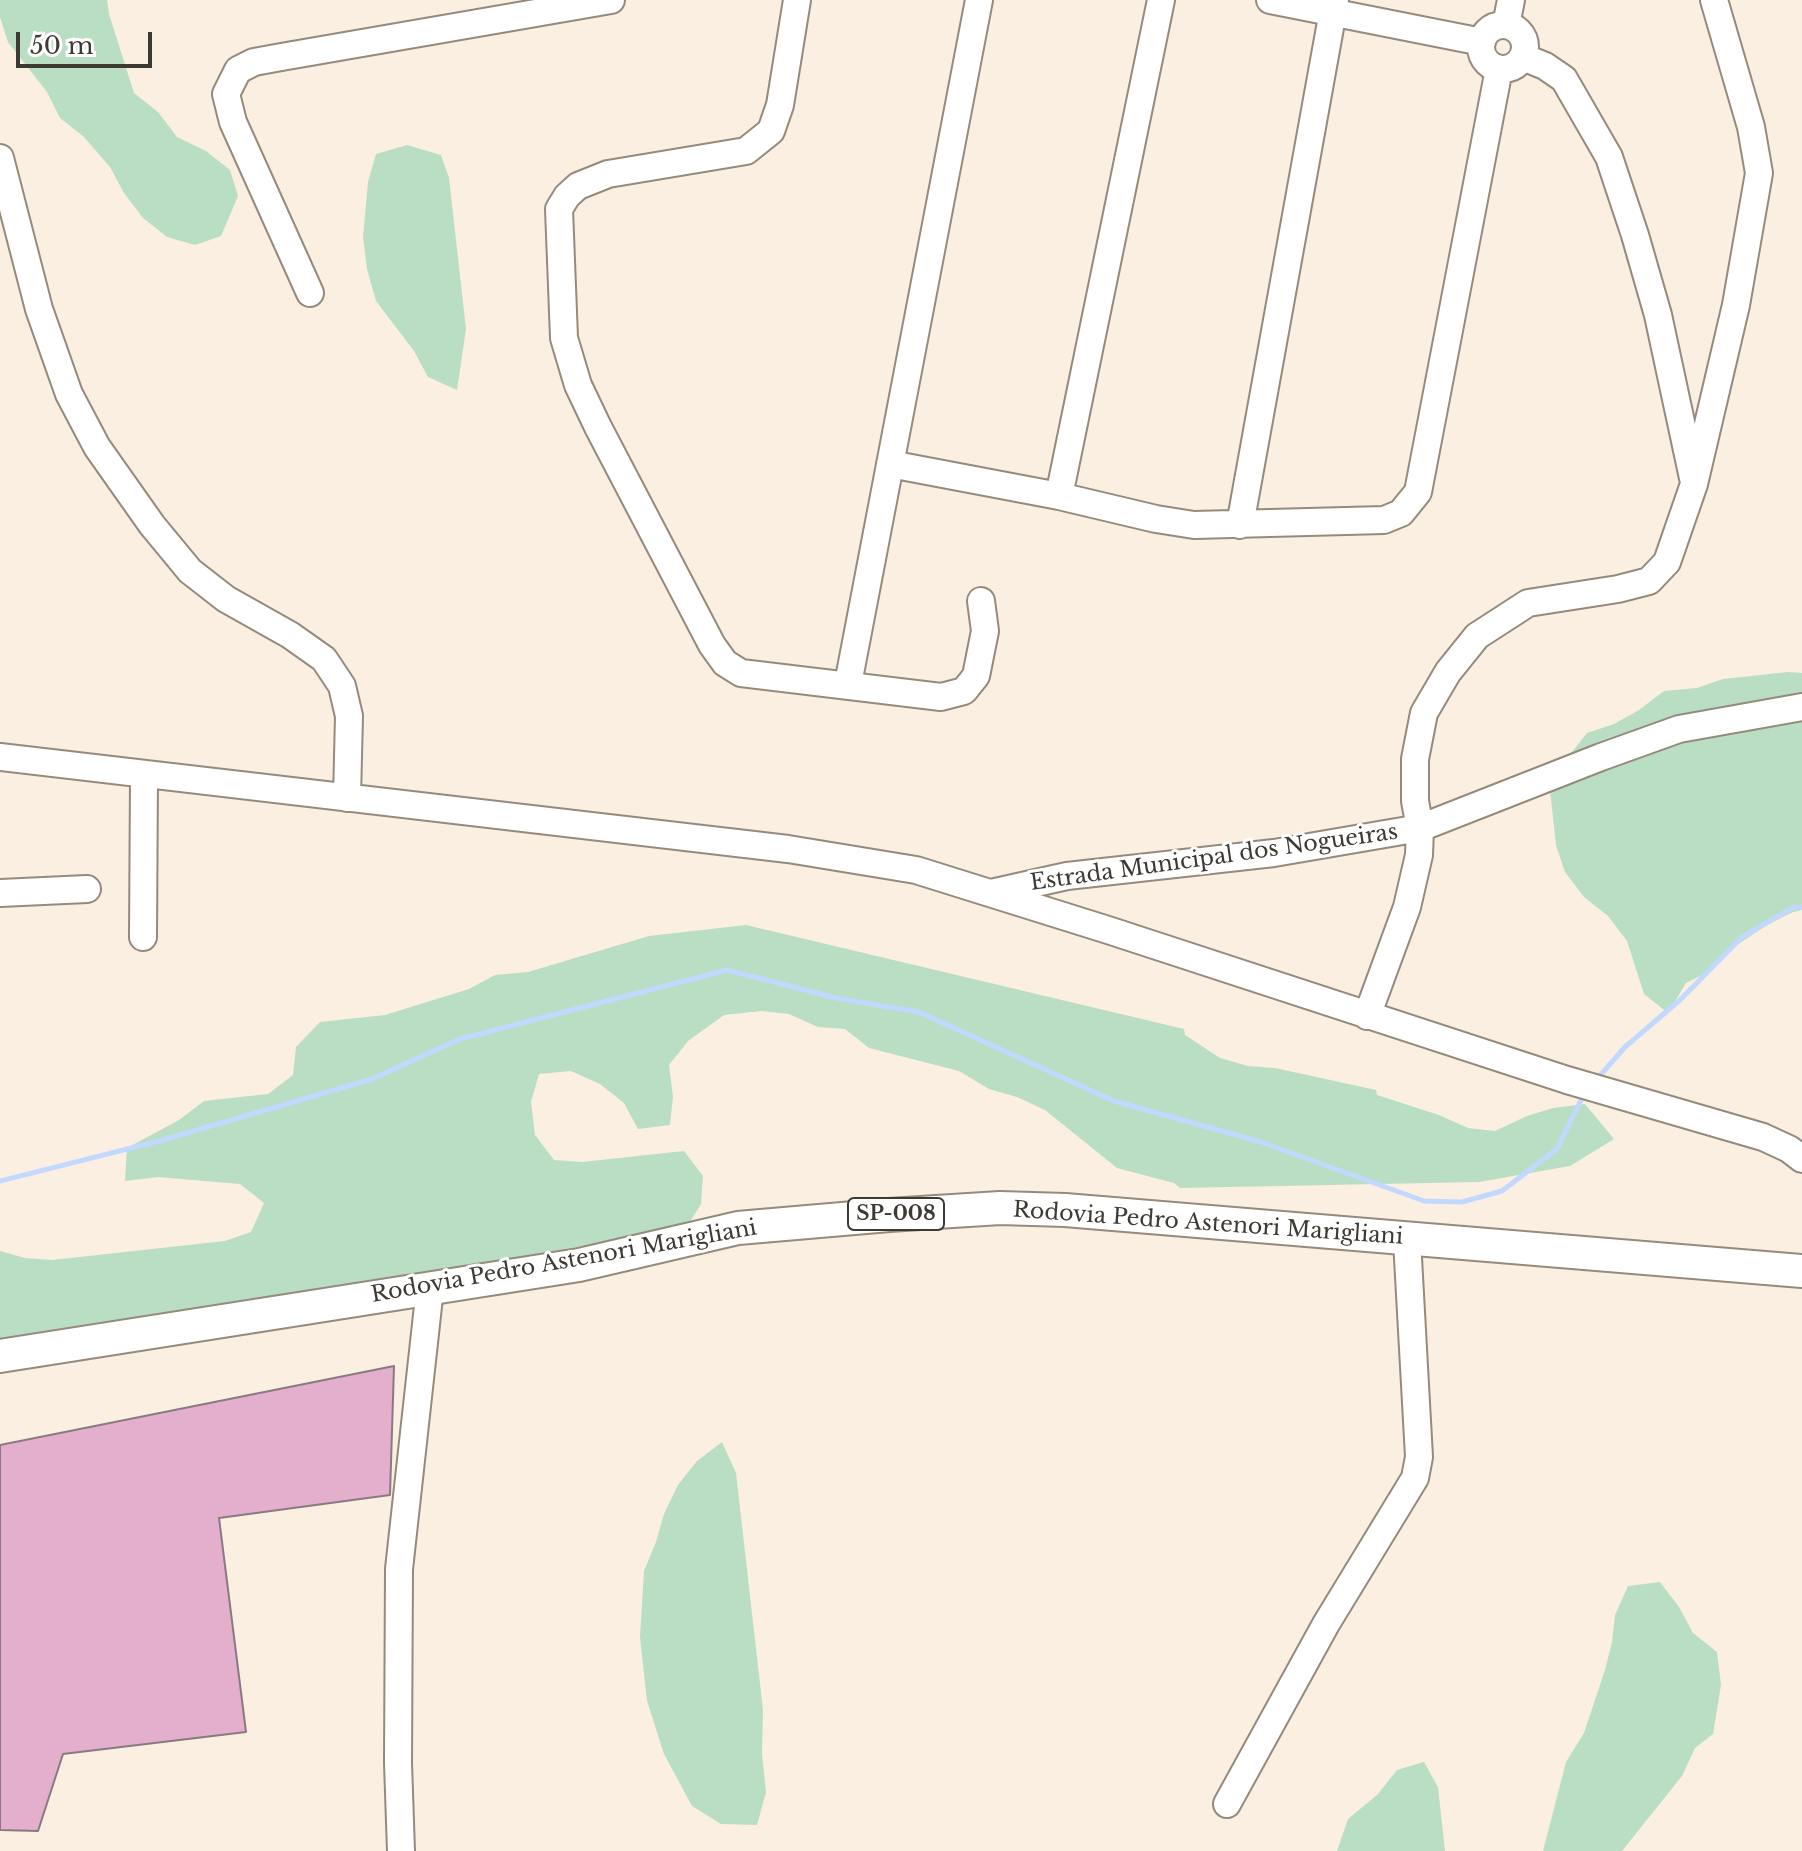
<!DOCTYPE html>
<html>
<head>
<meta charset="utf-8">
<style>
	body { margin:0 }
	#map { position:relative; width:1802px; height:1851px; overflow:hidden; background:#faefe1; font-family:"Libre Baskerville",serif }
	canvas { display:block }
	.scale { position:absolute; left:16px; top:32px; width:136px; height:36px; box-sizing:border-box; border:4px solid #3d3933; border-top:0; padding-left:10px; font-size:24px; line-height:28px; white-space:nowrap; color:#3d3933; -webkit-text-stroke:6px #fefefe; paint-order:stroke }
</style>
</head>
<body>
<div id="map">
<canvas width="1802" height="1851"></canvas>
<div class="scale">50 m</div>
</div>
<script>
const context = document.querySelector('canvas').getContext('2d');
context.lineJoin = 'round';
function paint(path, color) {
  context.fillStyle = color;
  context.fill(path, 'evenodd');
}
function toPath(rows) {
  const path = new Path2D();
  for (const r of rows) {
    if (r.length === 3) {
      path.moveTo(r[0] + r[2], r[1]);
      path.arc(r[0], r[1], r[2], 0, 2 * Math.PI);
      continue;
    }
    path.moveTo(r[0], r[1]);
    for (let i = 2; i < r.length; i += 2) path.lineTo(r[i], r[i + 1]);
  }
  return path;
}
function stroke(path, color, width, dash) {
  context.strokeStyle = color;
  context.lineWidth = width;
  context.lineCap = dash ? 'butt' : 'round';
  context.setLineDash(dash || []);
  context.stroke(path);
}
function write(font, color, halo, rows, align = 'center') {
  context.font = font + ' "Libre Baskerville",serif';
  context.lineWidth = 6;
  context.setLineDash([]);
  context.textBaseline = 'middle';
  context.strokeStyle = halo;
  context.fillStyle = color;
  for (const [text, x, y, turn = 0] of rows) {
    context.save();
    context.translate(x, y);
    context.rotate((+turn || 0) * Math.PI / 180);
    context.textAlign = isNaN(turn) ? turn : align;
    if (halo) context.strokeText(text, 0, 0);
    context.fillText(text, 0, 0);
    context.restore();
  }
}
const green = toPath([
	[0,0,107,0,109,14,134,93,158,112,177,137,206,151,230,170,238,196,221,236,195,245,167,237,143,218,124,193,110,167,84,137,60,118,47,92,8,42,0,17],
	[407,145,441,155,449,178,466,329,457,390,428,377,414,351,376,301,367,269,363,237,368,182,376,154],
	[1788,672,1802,673,1802,910,1793,912,1767,925,1737,945,1712,970,1686,983,1668,1013,1644,994,1627,941,1608,916,1584,897,1565,872,1556,845,1549,781,1587,733,1614,724,1639,710,1664,691,1697,688,1723,679],
	[746,925,1184,1029,1185,1035,1220,1058,1248,1066,1275,1068,1376,1090,1377,1095,1439,1115,1468,1128,1495,1131,1527,1116,1553,1108,1585,1104,1614,1139,1570,1166,1479,1182,1180,1188,1174,1183,1117,1168,1045,1110,1017,1097,989,1089,959,1071,869,1048,845,1029,818,1027,789,1014,761,1011,724,1015,688,1041,669,1065,673,1097,670,1125,638,1129,624,1103,600,1084,571,1071,539,1074,531,1102,535,1135,554,1160,582,1162,684,1151,703,1176,701,1204,683,1233,612,1241,0,1346,0,1251,25,1258,52,1260,225,1241,251,1232,264,1203,240,1184,158,1177,125,1181,127,1148,179,1120,204,1101,268,1094,293,1075,296,1047,320,1022,385,1015,469,989,495,975,528,972,649,936],
	[722,1442,736,1473,763,1710,762,1754,766,1792,757,1825,721,1824,692,1806,664,1754,647,1701,640,1637,644,1571,656,1542,664,1514,678,1485,697,1461],
	[1660,1582,1679,1607,1693,1633,1717,1652,1721,1685,1713,1734,1695,1748,1682,1776,1622,1851,1543,1851,1566,1762,1584,1733,1605,1670,1612,1642,1615,1615,1628,1586],
	[1424,1762,1438,1787,1445,1851,1337,1851,1348,1819,1378,1794,1397,1770]
]);
const stream = toPath([
	[1597,1079,1625,1047,1680,1000,1742,937,1794,907,1802,907],
	[0,1181,163,1140,372,1079,460,1039,727,970,836,998,919,1012,1114,1101,1261,1142,1424,1201,1462,1202,1502,1191,1557,1149,1585,1092]
]);
const building = toPath([
	[394,1366,390,1495,219,1518,246,1732,63,1754,38,1831,0,1830,0,1445,394,1366]
]);
const minor = toPath([
	[797,0,780,105,771,131,746,151,608,174,578,186,567,196,559,209,564,338,578,385,598,427,712,645,725,663,741,673,941,697,964,691,976,676,985,631,981,601],
	[1270,0,1482,42],
	[1506,25,1511,0],
	[1503,47,22],
	[1523,57,1545,66,1564,79,1609,157,1635,235,1658,315,1693,478],
	[0,158,39,309,69,394,97,447,152,525,190,571,226,599,290,635,324,659,342,686,349,716,347,798],
	[310,293,233,122,226,94,238,70,254,62,287,56,611,0],
	[890,464,1059,496,1156,519,1194,525,1384,520,1401,513,1418,492,1499,69],
	[1059,496,1161,0],
	[1240,525,1335,0],
	[848,684,979,0],
	[0,757,788,849,916,870,1108,930,1567,1080,1763,1137,1789,1149,1802,1159],
	[0,893,87,889],
	[991,893,1067,876,1274,853,1420,828,1601,757,1679,729,1802,707],
	[143,937,144,776],
	[1367,1016,1407,907,1419,855,1420,828,1415,801,1415,759,1424,713,1448,672,1477,636,1528,603,1618,589,1649,581,1667,562,1694,484,1736,305,1759,173,1751,127,1714,0],
	[1227,1804,1326,1624,1415,1478,1419,1457,1407,1240],
	[401,1851,398,1763,399,1569,430,1288]
]);
const major = toPath([
	[0,1356,579,1265,738,1228,889,1215,1000,1208,1065,1210,1802,1271]
]);
const shields = [
	[896,1214,96]
];
const shieldNames = [
	["SP-008",896,1214]
];
const streetNames = [
	["Estrada Municipal dos Nogueiras",1214,858,-8],
	["Rodovia Pedro Astenori Marigliani",1208,1224,4],
	["Rodovia Pedro Astenori Marigliani",564,1262,-10]
];
paint(green, '#badec3');
stroke(stream, '#c3d8fe', 5);
paint(building, '#e4afcd');
stroke(building, '#897a82', 2);
stroke(minor, '#948a7d', 30);
stroke(major, '#948a7d', 36);
stroke(minor, '#fff', 26);
stroke(major, '#fff', 32);
for (const [x, y, w] of shields) {
  const box = new Path2D();
  box.roundRect(x - w / 2, y - 16, w, 32, 6);
  context.fillStyle = '#fefefe';
  context.fill(box);
  stroke(box, '#3d3933', 2);
}
write('bold 20px', '#3d3933', null, shieldNames);
write('22px', '#3d3933', '#fefefe', streetNames);
</script>
</body>
</html>
